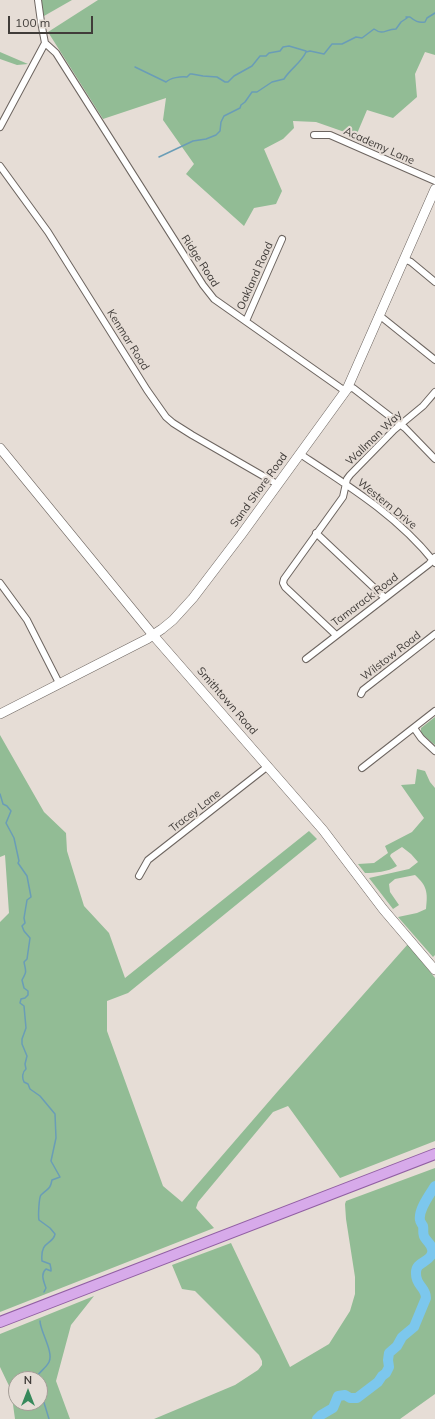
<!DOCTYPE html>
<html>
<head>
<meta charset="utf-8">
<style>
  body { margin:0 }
  #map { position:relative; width:435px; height:1419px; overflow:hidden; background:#e6ddd6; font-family:Mulish,sans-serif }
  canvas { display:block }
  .north { position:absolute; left:8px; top:1371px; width:40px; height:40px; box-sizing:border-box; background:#e6ddd6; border:1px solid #a49d97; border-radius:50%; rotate:0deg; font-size:11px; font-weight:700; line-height:16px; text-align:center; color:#403c39 }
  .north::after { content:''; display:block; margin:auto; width:14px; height:18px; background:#37895b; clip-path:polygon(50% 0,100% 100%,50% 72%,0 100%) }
  .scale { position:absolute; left:8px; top:16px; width:85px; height:18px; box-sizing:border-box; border:2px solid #403c39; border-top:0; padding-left:5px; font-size:12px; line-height:14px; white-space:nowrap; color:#403c39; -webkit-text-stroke:3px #e6ddd6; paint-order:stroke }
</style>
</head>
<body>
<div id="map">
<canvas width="435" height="1419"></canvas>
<div class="north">N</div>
<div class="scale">100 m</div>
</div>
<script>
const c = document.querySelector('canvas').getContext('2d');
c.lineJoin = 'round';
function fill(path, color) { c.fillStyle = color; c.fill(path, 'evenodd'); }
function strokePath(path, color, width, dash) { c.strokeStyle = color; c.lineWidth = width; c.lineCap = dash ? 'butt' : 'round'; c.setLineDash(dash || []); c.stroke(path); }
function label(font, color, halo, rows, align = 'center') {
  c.font = font + ' Mulish,sans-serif'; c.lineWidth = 4; c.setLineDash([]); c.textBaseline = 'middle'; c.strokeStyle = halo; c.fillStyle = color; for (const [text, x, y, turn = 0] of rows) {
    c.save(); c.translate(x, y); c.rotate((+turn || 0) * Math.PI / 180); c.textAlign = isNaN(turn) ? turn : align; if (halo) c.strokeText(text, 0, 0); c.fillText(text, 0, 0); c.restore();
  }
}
const green = new Path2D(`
  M42 0H72L44 16 42 9Z
  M98 0H435V55L425 52 415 74 417 97 393 118 367 110 356 136 316 122 293 121 294 128 283 139 264 149 282 191 276 204 254 208 244 226 186 174 194 164 163 120 166 98 103 119 48 32Z
  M0 52 28 64 17 65 0 59Z
  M435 717V745L421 733V728Z
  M0 735 44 812 66 833 67 851 84 906 109 933 125 978 309 831 317 839 128 993 107 1001V1031L163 1186 182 1202 278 1091 408 944 435 978V1141L340 1178 288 1106 273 1112 198 1202 196 1208 214 1228 0 1312V922L9 913 5 855 0 857Z
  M417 769 425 771 430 782 435 788V955L433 957 398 917 417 913 426 909C428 892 427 886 415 875L395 879 389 884 390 892 399 905 393 909 369 878 409 869 418 862 411 854 402 847 391 854 390 856 397 866C388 872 375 873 365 873L358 864 374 863 388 853 385 846 412 832 424 818 401 785 415 784Z
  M435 1168V1394L400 1419H154L235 1385 258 1370 262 1365V1361L259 1355 195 1291 182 1289 172 1265 231 1243 290 1367 329 1344 350 1311 355 1294V1277L346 1219 345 1204 346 1201Z
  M94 1296 71 1325 56 1381 70 1419H15L11 1390 0 1367V1334ZM16 1379H40V1403H16Z`);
const stream = new Path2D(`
  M135 67 166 82C170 78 181 76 187 77L190 74H192L203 76 217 77 225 82H228L234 76 252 66 260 56H266L269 53 280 51 283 47 289 46 306 51
  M159 157 193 141 206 139 216 135 220 131 221 122 224 116 240 108 241 105 245 102 252 92H257L272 82 284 79C290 69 301 63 306 52L310 51 324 54 332 44H342L356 37 362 38 374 29C384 36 385 29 396 29L401 22 407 18 406 17H410C415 21 418 23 425 22L427 18 435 13
  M0 794 3 804 7 806 11 811 6 823 14 838 19 861 18 863 27 876 31 897 27 900 24 918 25 923 22 926 24 931 30 938 27 959 24 962C26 972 27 971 22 980L24 988 28 991V995L25 998 21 999 20 1003 24 1006 26 1028 22 1039V1044L27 1056 25 1064 26 1069C22 1072 22 1078 24 1082L28 1084 30 1089 40 1096 55 1114 56 1138 51 1161 60 1177 52 1180C50 1190 48 1188 41 1195 39 1197 38 1216 39 1220L50 1228 55 1234C53 1245 40 1240 42 1261L50 1264 51 1269V1271L46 1269C40 1274 44 1282 46 1288L44 1292
  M35 1379C39 1372 46 1368 49 1362 54 1352 40 1331 40 1321
  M40 1394 42 1396 49 1419`);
const river = new Path2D(`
  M317 1419 321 1415 333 1408 338 1396 345 1395 350 1398H357L378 1382 382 1376 386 1373 389 1367 388 1360 389 1353 397 1346 402 1337 414 1327 426 1298C426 1287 416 1286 416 1274 415 1261 430 1263 432 1253 434 1246 428 1243 425 1238 422 1234 424 1230 423 1226 422 1224 420 1222 420 1220 418 1210 430 1194 435 1186`);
const street = new Path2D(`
  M45 43 56 53 203 285 214 299 342 389 353 388 405 428 435 459
  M0 127 45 43 41 22 38 0
  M314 135H330L435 181
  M0 166 48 232 147 390 166 417 173 423 192 435 277 484
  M404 259 411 262 435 282
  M379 315 435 360
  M246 321 282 239
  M300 454C349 486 399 517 435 563
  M316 533 385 598
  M0 583 27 620 59 683
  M336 635 285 587 283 583 284 579 343 497 347 479 350 475 394 430 423 406 435 392
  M306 659 429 564 435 557
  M361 694 363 690 435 634
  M414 728 421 738 435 751
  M362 768 435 711
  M139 876 148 860 268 766`);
const secondary = new Path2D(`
  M0 448 153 635 323 830 383 909 435 970
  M0 714 147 639 162 629 173 620 193 598 241 535 347 389 435 189`);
const primary = new Path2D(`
  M0 1322 435 1154`);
const streetNames = [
  ["Academy Lane",379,146,24],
  ["Ridge Road",200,261,57],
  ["Oakland Road",255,276,-66],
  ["Kenmar Road",128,340,58],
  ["Wallman Way",374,438,-44],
  ["Sand Shore Road",259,490,-54],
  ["Western Drive",387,504,39],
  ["Tamarack Road",365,600,-37],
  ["Wilstow Road",391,656,-38],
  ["Smithtown Road",227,701,49],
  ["Tracey Lane",195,811,-38]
];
fill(green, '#92bc95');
strokePath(stream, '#6a9db7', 1.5);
strokePath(river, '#7cc7ed', 10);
strokePath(street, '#6d6560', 8);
strokePath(secondary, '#6d6560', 10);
strokePath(primary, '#915fa3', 12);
strokePath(street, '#fff', 6);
strokePath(secondary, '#fff', 9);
strokePath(primary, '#d7aaea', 10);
label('11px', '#403c39', '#e6ddd6', streetNames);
</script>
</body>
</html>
